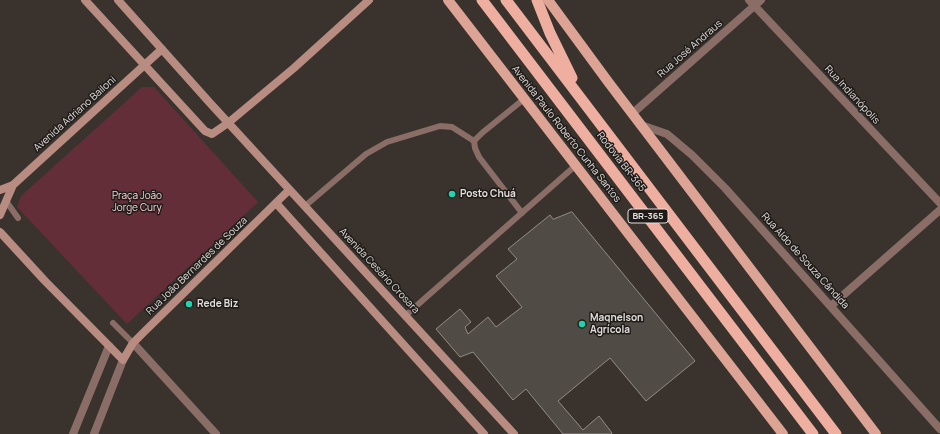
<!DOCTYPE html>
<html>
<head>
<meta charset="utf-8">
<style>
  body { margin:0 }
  canvas { display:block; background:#39322d }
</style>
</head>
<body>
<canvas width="940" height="434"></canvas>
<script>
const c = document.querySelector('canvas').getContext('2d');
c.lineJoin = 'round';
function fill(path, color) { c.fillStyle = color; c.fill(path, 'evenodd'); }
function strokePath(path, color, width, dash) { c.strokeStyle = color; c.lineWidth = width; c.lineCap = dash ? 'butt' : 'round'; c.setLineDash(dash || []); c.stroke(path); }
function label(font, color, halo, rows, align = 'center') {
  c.font = font + ' Manrope,sans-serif'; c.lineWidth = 3; c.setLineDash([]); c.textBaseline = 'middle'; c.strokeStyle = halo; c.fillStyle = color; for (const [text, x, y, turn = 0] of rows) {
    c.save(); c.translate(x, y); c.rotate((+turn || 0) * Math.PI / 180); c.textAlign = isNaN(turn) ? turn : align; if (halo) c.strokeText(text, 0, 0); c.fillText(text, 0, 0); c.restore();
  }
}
const green = new Path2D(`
  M142 87H154L258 202 127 324 17 207 21 196Z`);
const building = new Path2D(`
  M572 212 695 361 646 401 610 358 558 401 583 430 599 416 612 433 611 434H563L526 389 513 400 473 352 460 357 436 329 460 309 471 322 465 327 468 334 488 317 496 327 522 307 496 276 517 259 508 249 550 215 553 219Z`);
const service = new Path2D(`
  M6 201 18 218
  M305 206 366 154 387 142 440 126 452 127 474 141
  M522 213 479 157 475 148 474 141 482 133 524 99
  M406 315 575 166
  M113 323 133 343`);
const minor = new Path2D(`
  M749 0 940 203
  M633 113 761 0
  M641 125 667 134 692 155 725 188 940 429
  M832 305 940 210
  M133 343 216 434`);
const tertiary = new Path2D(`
  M73 434 109 346
  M94 434 123 360`);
const secondary = new Path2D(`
  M85 0 205 131 212 134 228 123 294 68 369 0
  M118 0 210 103 514 434
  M0 190 13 185 162 49
  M276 203 484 434
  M0 215 13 185
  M0 232 45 281 123 360 133 343 144 332 289 190`);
const primary = new Path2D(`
  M448 0 783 434
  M548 0 609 83 876 434`);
const trunk = new Path2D(`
  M482 0 813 434
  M506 0 836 434
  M537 0 550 33 572 78`);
const markers = [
  [452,194,4,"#1fd5b0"],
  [189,304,4,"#1fd5b0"],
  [582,324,4,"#1fd5b0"]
];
const shields = [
  [648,216,40]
];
const shieldNames = [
  ["BR-365",648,216]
];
const streetNames = [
  ["Rua José Andraus",690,49,-41],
  ["Rua Indianópolis",852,95,47],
  ["Avenida Adriano Bailoni",75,114,-42],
  ["Avenida Paulo Roberto Cunha Santos",566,134,52],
  ["Rodovia BR-365",621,162,52],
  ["Rua Aldo de Souza Cândida",805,261,48],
  ["Rua João Bernardes de Souza",197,266,-44],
  ["Avenida Cesário Crosara",379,271,47]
];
const poiNames = [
  ["Posto Chuá",460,194],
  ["Rede Biz",197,304],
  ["Maqnelson",590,318],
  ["Agrícola",590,330]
];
const parkNames = [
  ["Praça João",137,196],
  ["Jorge Cury",137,208]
];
fill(green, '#632e37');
fill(building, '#504c45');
strokePath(building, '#918c84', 1);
strokePath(service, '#896d66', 6);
strokePath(minor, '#896d66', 8);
strokePath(tertiary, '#896d66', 8);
strokePath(secondary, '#b88c81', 8);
strokePath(primary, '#dda496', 10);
strokePath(trunk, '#eeafa0', 11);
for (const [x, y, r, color] of markers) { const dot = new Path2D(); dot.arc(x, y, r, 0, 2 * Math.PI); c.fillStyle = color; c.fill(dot); strokePath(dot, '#1e1b18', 1.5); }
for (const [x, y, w] of shields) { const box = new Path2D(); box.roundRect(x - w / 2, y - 7, w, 14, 3); c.fillStyle = '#1e1b18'; c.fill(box); strokePath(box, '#e4dfdc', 1); }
label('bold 9px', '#e4dfdc', null, shieldNames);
label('10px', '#e4dfdc', '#1e1b18', streetNames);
label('bold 10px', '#e4dfdc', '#1e1b18', poiNames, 'left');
label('10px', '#fcd4d8', '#1e1b18', parkNames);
</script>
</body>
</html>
